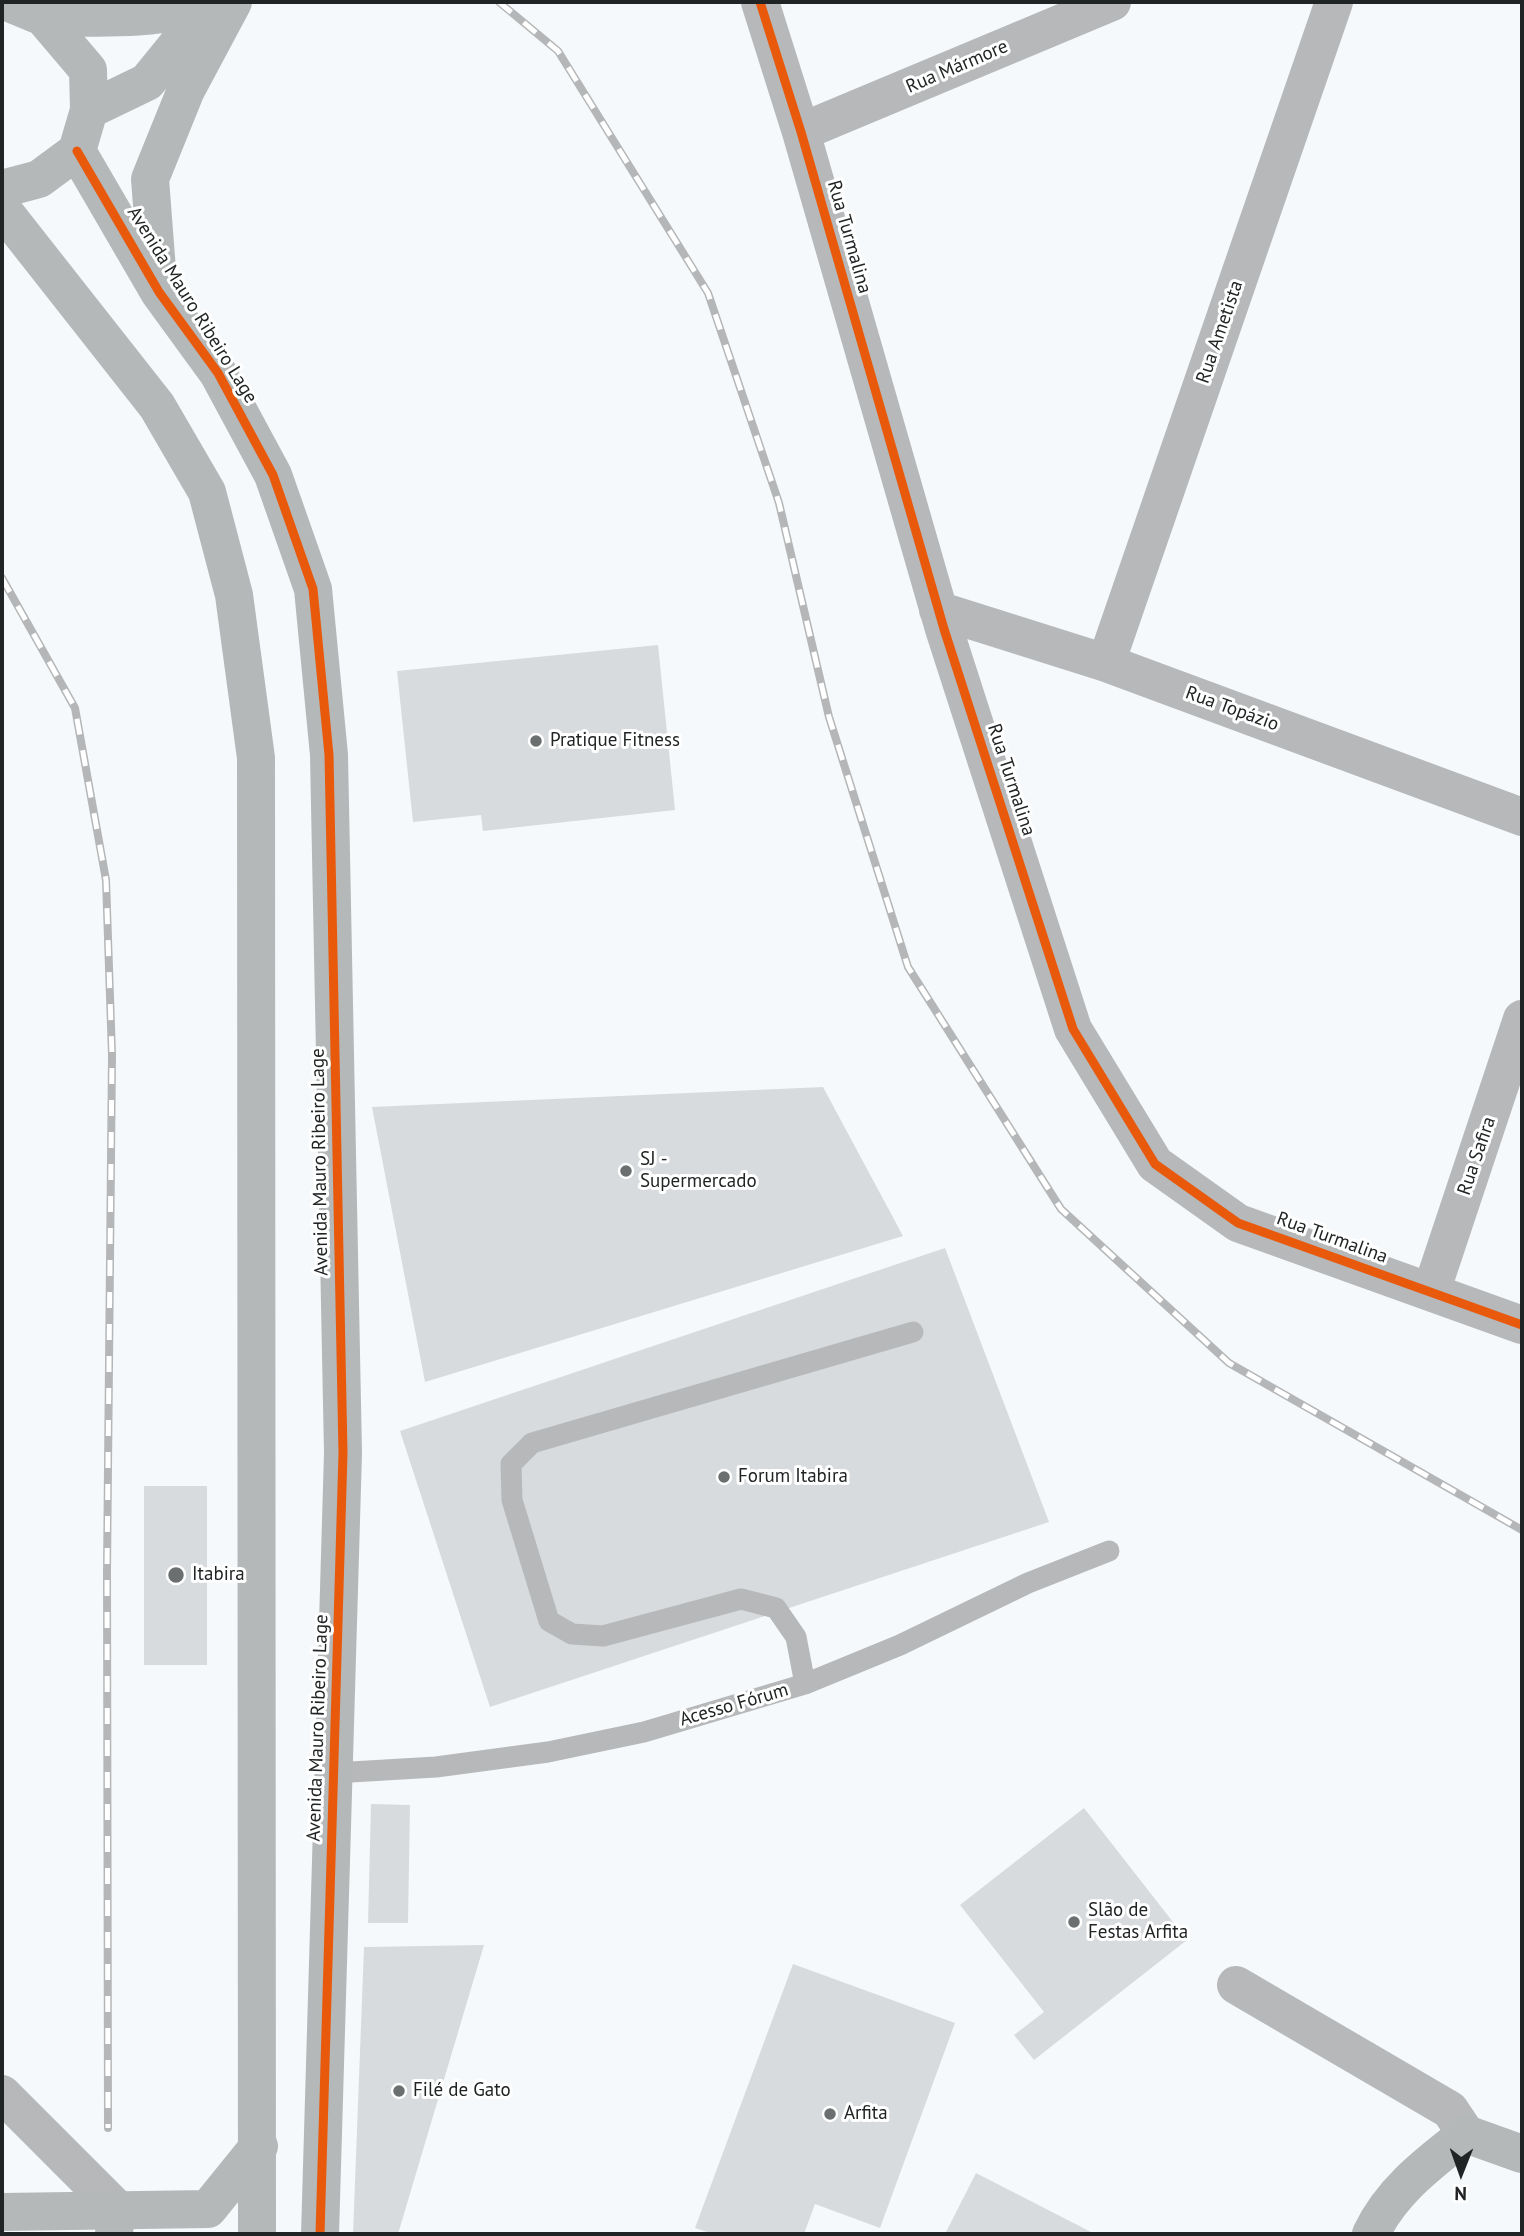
<!DOCTYPE html>
<html>
<head>
<meta charset="utf-8">
<style>
  body { margin:0 }
  #map { position:relative; width:1524px; height:2236px; overflow:hidden; background:#f6f9fb; font-family:"PT Sans",sans-serif }
  canvas { display:block }
  .frame { position:absolute; inset:0; border:4px solid #202425; pointer-events:none }
  .north { position:absolute; left:1426px; top:2138px; width:70px; height:70px; -webkit-text-stroke:5px #fff; paint-order:stroke; rotate:181deg; font-size:19px; font-weight:700; line-height:28px; text-align:center; color:#202425 }
  .north::after { content:''; display:block; margin:auto; width:24px; height:32px; background:#202425; clip-path:polygon(50% 0,100% 100%,50% 72%,0 100%) }
</style>
</head>
<body>
<div id="map">
<canvas width="1524" height="2236"></canvas>
<div class="frame"></div>
<div class="north">N</div>
</div>
<script>
const c = document.querySelector('canvas').getContext('2d');
c.lineJoin = 'round';
function fill(path, color) { c.fillStyle = color; c.fill(path, 'evenodd'); }
function strokePath(path, color, width, dash) { c.strokeStyle = color; c.lineWidth = width; c.lineCap = dash ? 'butt' : 'round'; c.setLineDash(dash || []); c.stroke(path); }
function label(font, color, halo, rows, align = 'center') {
  c.font = font + ' "PT Sans",sans-serif'; c.lineWidth = 6; c.setLineDash([]); c.textBaseline = 'middle'; c.strokeStyle = halo; c.fillStyle = color; for (const [text, x, y, turn = 0] of rows) {
    c.save(); c.translate(x, y); c.rotate((+turn || 0) * Math.PI / 180); c.textAlign = isNaN(turn) ? turn : align; if (halo) c.strokeText(text, 0, 0); c.fillText(text, 0, 0); c.restore();
  }
}
const building = new Path2D(`
  M658 645 675 810 483 831 481 815 413 822 397 671Z
  M823 1087 903 1236 425 1382 372 1107Z
  M945 1248 1049 1522 490 1707 400 1431Z
  M144 1486H207V1665H144Z
  M371 1804 410 1805 408 1923H368Z
  M1084 1808 1187 1940 1034 2060 1014 2035 1044 2012 960 1905Z
  M484 1945 398 2234H353L364 1947Z
  M793 1964 955 2023 880 2228 815 2204 804 2234H713L695 2228Z
  M976 2173 1095 2234H945Z`);
const lane = new Path2D(`
  M805 1684 796 1637 776 1608 741 1599 603 1636 572 1634 549 1621 512 1500 511 1464 532 1443 913 1332
  M334 1773 436 1767 548 1752 644 1732 805 1684 900 1645 1028 1583 1109 1551`);
const street = new Path2D(`
  M760 2 801 132 944 629 1073 1029 1155 1164 1238 1223 1522 1325
  M801 132 1112 2
  M938 610 1106 663 1522 817
  M1106 663 1334 2
  M1431 1292 1522 1019
  M1236 1985 1450 2110 1466 2134
  M2 2094 116 2208 114 2234`);
const secondary = new Path2D(`
  M43 17C76 17 174 23 196 2
  M89 110 147 82 212 2
  M77 151 159 292 218 373 273 475 313 589 329 755 343 1453 320 2234
  M2 189 39 179 77 151 89 110 88 70 43 17 7 2
  M2 209 157 406 207 492 234 595 256 758 257 2234
  M158 283 150 179 186 90 233 2
  M2 2212 208 2209 259 2146
  M1371 2234C1391 2191 1429 2163 1466 2134L1522 2154`);
const rail = new Path2D(`
  M499 2 558 51 708 293 779 503 829 717 908 967 1061 1209 1229 1363 1522 1530
  M2 578 75 708 106 880 112 1055 107 1571 108 2128`);
const cycleway = new Path2D(`
  M760 2 801 132 944 629 1073 1029 1155 1164 1238 1223 1522 1325
  M77 151 159 292 218 373 273 475 313 589 329 755 343 1453 320 2234`);
const markers = [
  [536,741,7,"#6b6f70"],
  [626,1171,7,"#6b6f70"],
  [724,1477,7,"#6b6f70"],
  [176,1575,9,"#6b6f70"],
  [1074,1922,7,"#6b6f70"],
  [399,2091,7,"#6b6f70"],
  [830,2114,7,"#6b6f70"]
];
const streetNames = [
  ["Rua Mármore",957,67,-23],
  ["Rua Turmalina",849,237,74],
  ["Avenida Mauro Ribeiro Lage",192,305,58],
  ["Rua Ametista",1220,332,-71],
  ["Rua Topázio",1232,709,20],
  ["Rua Turmalina",1011,780,72],
  ["Rua Safira",1477,1156,-71],
  ["Avenida Mauro Ribeiro Lage",320,1162,-91],
  ["Rua Turmalina",1332,1238,20],
  ["Acesso Fórum",734,1705,-16],
  ["Avenida Mauro Ribeiro Lage",318,1728,-88]
];
const poiNames = [
  ["Pratique Fitness",550,741],
  ["SJ -",640,1160],
  ["Supermercado",640,1182],
  ["Forum Itabira",738,1477],
  ["Itabira",192,1575],
  ["Slão de",1088,1911],
  ["Festas Arfita",1088,1933],
  ["Filé de Gato",413,2091],
  ["Arfita",844,2114]
];
fill(building, '#d8dbdd');
strokePath(lane, '#b6b8b9', 21);
strokePath(street, '#b6b8b9', 38);
strokePath(secondary, '#b5b8b8', 38);
strokePath(rail, '#b5b6b7', 8);
strokePath(rail, '#fff', 5, [16]);
strokePath(cycleway, '#e8590c', 9);
for (const [x, y, r, color] of markers) { const dot = new Path2D(); dot.arc(x, y, r, 0, 2 * Math.PI); c.fillStyle = color; c.fill(dot); strokePath(dot, '#fff', 2.5); }
label('19px', '#202425', '#fff', streetNames);
label('19px', '#202425', '#fff', poiNames, 'left');
</script>
</body>
</html>
